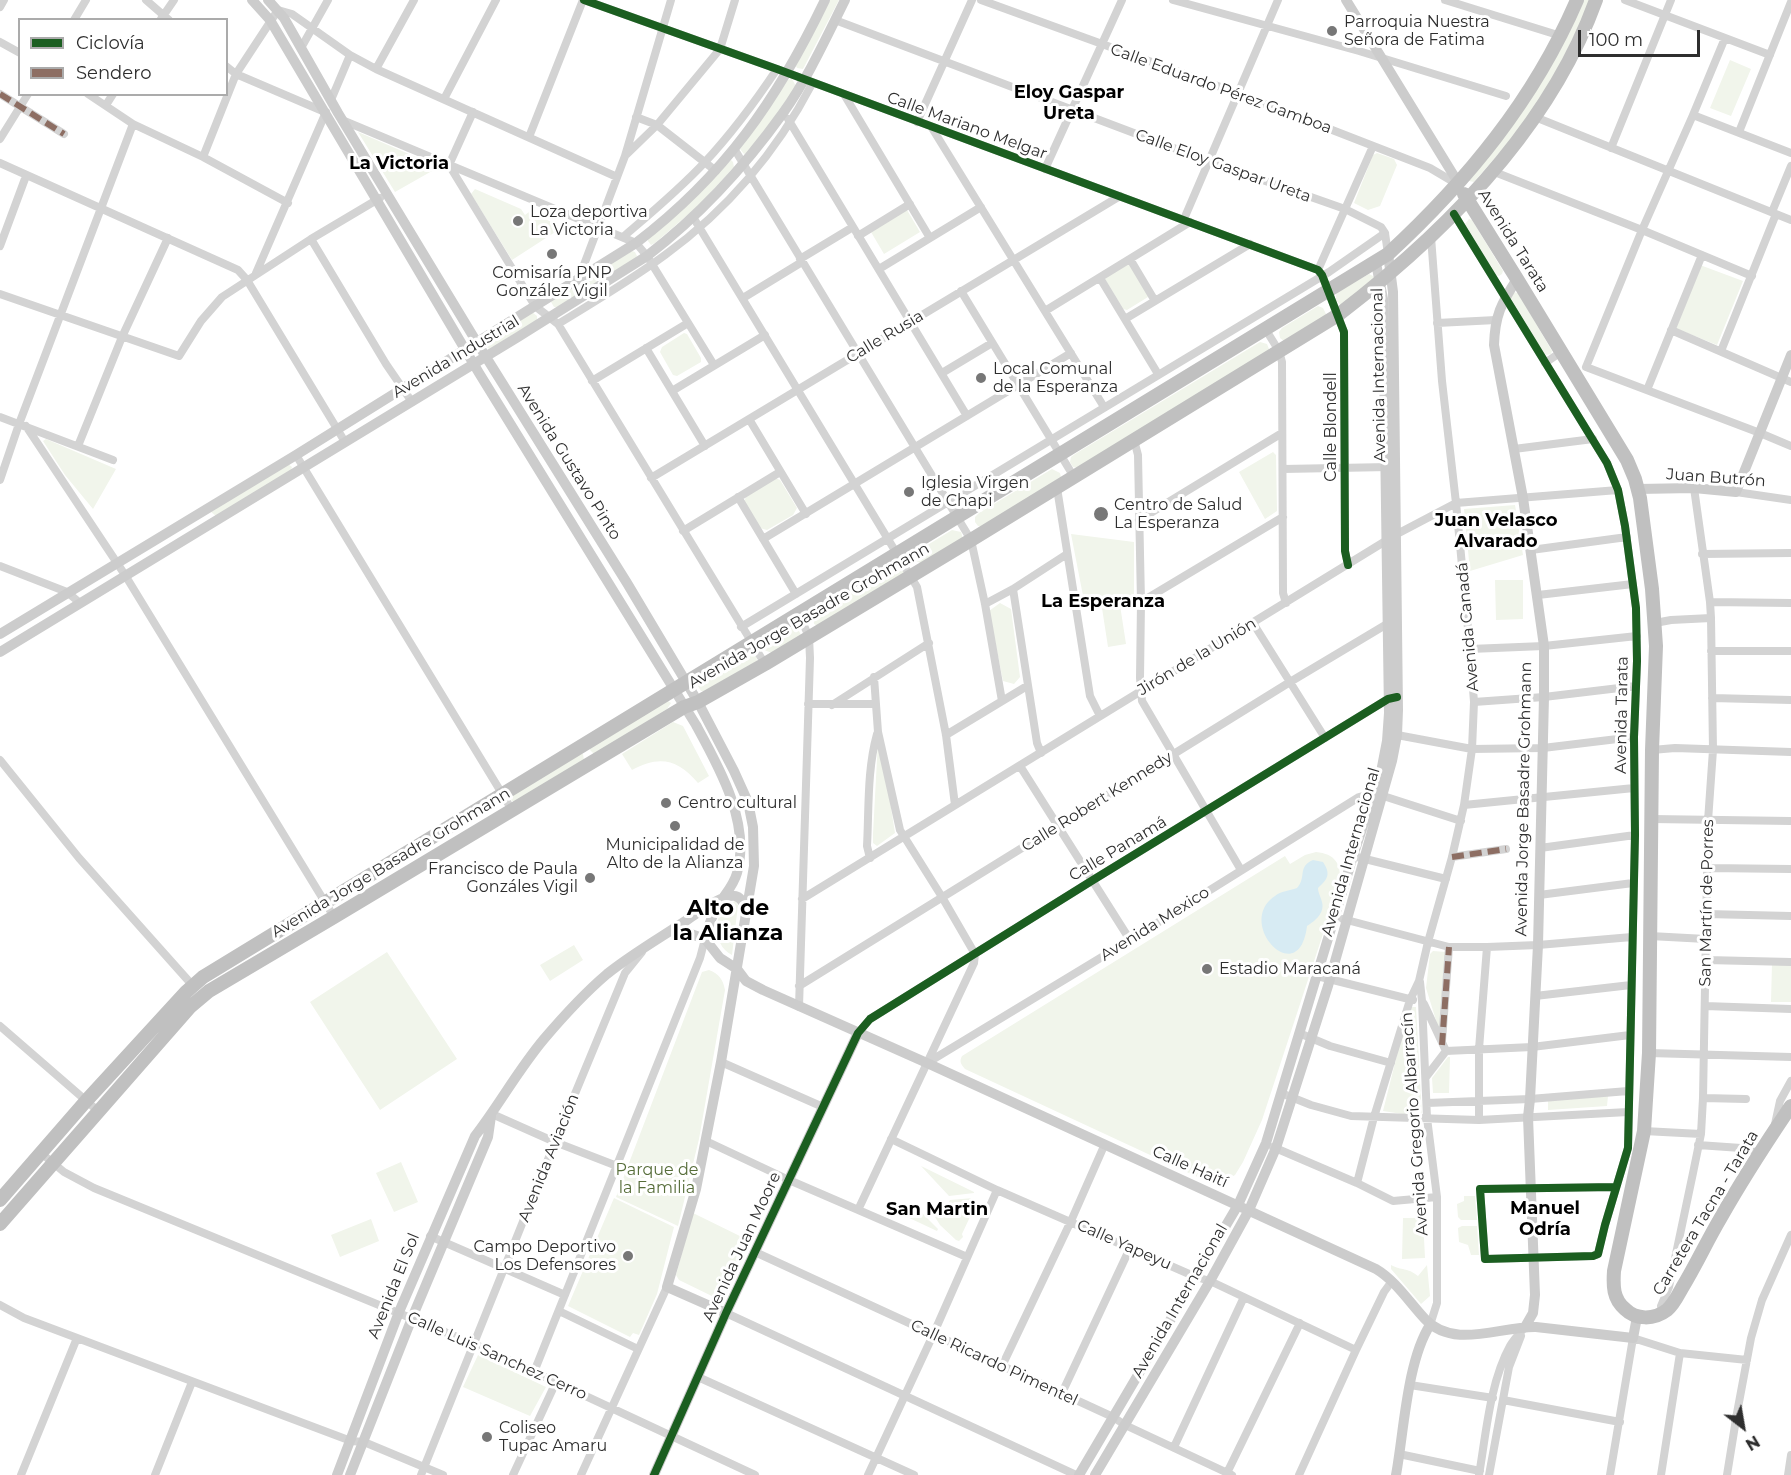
<!DOCTYPE html>
<html>
<head>
<meta charset="utf-8">
<style>
  body { margin:0 }
  #map { position:relative; width:1791px; height:1475px; overflow:hidden; background:#fff; font-family:Montserrat,sans-serif }
  canvas { display:block }
  .legend { position:absolute; left:18px; top:18px; width:210px; height:78px; box-sizing:border-box; background:#fff; border:2px solid #ababab; margin:0; padding:8px 10px; list-style:none; font-size:18px; color:#2e2e2e }
  .legend li { display:flex; align-items:center; gap:12px; height:30px }
  .legend b { width:30px; border:2px solid #ababab }
  .north { position:absolute; left:1713px; top:1397px; width:60px; height:60px; -webkit-text-stroke:4px #fff; paint-order:stroke; rotate:149deg; font-size:16px; font-weight:700; line-height:24px; text-align:center; color:#2e2e2e }
  .north::after { content:''; display:block; margin:auto; width:21px; height:27px; background:#2e2e2e; clip-path:polygon(50% 0,100% 100%,50% 72%,0 100%) }
  .scale { position:absolute; left:1578px; top:30px; width:122px; height:27px; box-sizing:border-box; border:3px solid #2e2e2e; border-top:0; padding-left:8px; font-size:18px; line-height:21px; white-space:nowrap; color:#2e2e2e; -webkit-text-stroke:4px #fff; paint-order:stroke }
</style>
</head>
<body>
<div id="map">
<canvas width="1791" height="1475"></canvas>
<ul class="legend">
<li><b style="height:8px;background:#1b5e20"></b>Ciclovía</li>
<li><b style="height:8px;background:#8d6e63"></b>Sendero</li>
</ul>
<div class="north">N</div>
<div class="scale">100 m</div>
</div>
<script>
const c = document.querySelector('canvas').getContext('2d');
c.lineJoin = 'round';
function fill(path, color) { c.fillStyle = color; c.fill(path, 'evenodd'); }
function strokePath(path, color, width, dash) { c.strokeStyle = color; c.lineWidth = width; c.lineCap = dash ? 'butt' : 'round'; c.setLineDash(dash || []); c.stroke(path); }
function label(font, color, halo, rows, align = 'center') {
  c.font = font + ' Montserrat,sans-serif'; c.lineWidth = 6; c.setLineDash([]); c.textBaseline = 'middle'; c.strokeStyle = halo; c.fillStyle = color; for (const [text, x, y, turn = 0] of rows) {
    c.save(); c.translate(x, y); c.rotate((+turn || 0) * Math.PI / 180); c.textAlign = isNaN(turn) ? turn : align; if (halo) c.strokeText(text, 0, 0); c.fillText(text, 0, 0); c.restore();
  }
}
const green = new Path2D(`
  M830 0H839L803 69 797 68 796 66Z
  M1582 0H1590C1571 46 1548 89 1519 129 1505 147 1489 164 1474 182L1469 181V178Z
  M1730 60 1751 69 1731 116 1710 108Z
  M792 79 796 86 773 120 747 153 744 154 740 149 787 80Z
  M358 132 439 167 395 192Z
  M1377 153 1394 159 1397 165 1380 206 1368 210 1354 203 1373 155Z
  M731 160 733 162 734 167 699 205 655 243 651 245 648 241V239Z
  M475 189 521 209 525 215 529 212 563 227 512 260 471 194Z
  M907 210 920 232 884 254 871 232Z
  M1469 219 1472 220 1503 271 1502 274 1499 276 1496 275 1465 224Z
  M632 251 635 252 637 256 635 259 558 307H554L551 302 553 299Z
  M1125 264 1131 266 1148 294V297L1127 310 1123 309 1105 279 1106 276Z
  M1700 265 1743 281 1717 345 1675 328Z
  M1369 274 1375 277 1341 305 1336 301V295L1338 292Z
  M1513 292 1518 293 1552 351 1551 354 1546 355 1543 352 1510 297Z
  M1318 306 1323 308 1326 314 1325 318 1284 341 1280 338 1279 332 1282 328Z
  M532 312 537 316V320L489 349 484 344Z
  M684 333 687 334 701 358V362L677 376 673 375 660 352 662 347Z
  M1260 342 1267 344 1269 349 1268 353 1077 468 1073 467 1070 462 1071 457 1075 454Z
  M46 439 116 469 93 509 65 475 43 441Z
  M1273 452 1276 455 1277 511 1265 519 1239 472Z
  M287 463 292 467 291 470 216 516 211 512Z
  M1052 469 1060 473 1061 477 983 527 978 526 975 522V517L979 513Z
  M775 478 780 480 797 508 793 515 767 530 760 528 744 501 747 495Z
  M1515 505 1523 555 1470 571 1464 509Z
  M952 530 961 532 963 539 923 564 916 561 914 558 916 552Z
  M1071 534 1134 542V603L1085 606Z
  M896 564 899 565 904 573 818 626 814 624 813 617 814 614Z
  M1495 580H1523V619L1496 620Z
  M1000 603 1011 609 1020 677 1014 684 1003 681 989 611Z
  M1120 605 1126 644 1108 647 1102 608Z
  M791 627H797L801 635 772 653 764 650 765 644Z
  M753 653 756 655 757 661 704 691H701L698 686 700 683 746 655Z
  M668 701 671 703 667 709 594 754 590 750V747Z
  M673 722 683 726 709 776 698 783C678 759 659 755 632 770L622 754Z
  M880 739 895 833 877 846 873 843V834L878 741Z
  M579 753 583 754 584 760 514 802 509 799V796Z
  M1316 852C1335 854 1341 863 1340 882L1262 1120 1243 1162 1235 1175 1228 1179 1220 1182 1204 1180 965 1069C961 1064 959 1062 962 1056L1285 856 1290 864 1305 855Z
  M735 901 738 905 732 955C711 945 712 908 735 901Z
  M574 945 583 960 550 981 540 965Z
  M1433 951 1446 952 1439 1030 1426 988 1430 954Z
  M387 952 457 1059 380 1110 310 1002Z
  M1772 963 1791 964V1002H1771Z
  M709 970C719 974 723 979 725 990L699 1139 678 1226 616 1197 702 972Z
  M1409 1007H1416L1422 1117 1383 1111Z
  M1448 1057H1450L1449 1093H1433L1432 1078Z
  M1608 1096 1607 1106 1548 1110V1101Z
  M401 1162 418 1202 394 1212 376 1173Z
  M921 1166 974 1192V1193L949 1196Z
  M1464 1196H1475L1477 1220H1461L1458 1217 1457 1204 1464 1201Z
  M614 1198 674 1227 657 1294 639 1335 633 1333 630 1337 568 1306Z
  M973 1198 976 1204 962 1234 963 1237 959 1241 956 1240 940 1225 935 1217 945 1210 950 1200Z
  M912 1203 938 1229 937 1231 888 1208V1206H901Z
  M693 1213 748 1240 723 1297 718 1299 679 1280 676 1275Z
  M1403 1218H1423L1425 1258 1402 1259Z
  M371 1219 379 1241 340 1257 331 1235Z
  M1462 1226H1477L1479 1255H1471L1468 1245 1459 1242 1458 1228Z
  M1391 1265C1402 1271 1407 1267 1418 1276L1427 1265 1430 1296 1421 1304 1391 1269Z
  M478 1355 546 1387 530 1416 463 1387Z`);
const water = new Path2D(`
  M1313 860 1323 862C1331 874 1328 879 1318 888 1318 893 1321 897 1322 902 1325 913 1315 921 1307 926 1299 992 1234 923 1275 896 1281 891 1289 891 1297 888 1307 877 1297 867 1313 860Z`);
const street = new Path2D(`
  M146 0 169 20
  M584 0 777 69 1318 270 1322 275 1344 332 1345 551 1348 565
  M981 0 1237 93 1430 168 1457 184
  M1173 0 1359 51 1506 96
  M1445 0 1561 36
  M1625 0 1770 55
  M0 7 4 0
  M161 19 174 0
  M74 20 86 0
  M835 20 1200 158 1345 209 1381 227 1385 233 1388 254
  M0 42 20 53
  M301 48 328 0
  M226 66 236 74 325 112
  M376 69 414 0
  M0 94 64 134
  M88 94 133 124 203 157 288 203
  M845 96 930 238
  M444 99 496 0
  M331 100 350 55
  M106 105 113 94
  M473 112 449 165 535 306 558 324 765 664
  M1693 115 1791 153
  M636 117 657 125 716 171
  M1535 117 1791 220
  M788 119 967 416
  M342 120 636 243 647 256 714 365
  M917 122 972 0
  M932 128 1104 407
  M1739 132 1791 2
  M529 137 583 0
  M0 139 28 94
  M1611 148 1671 0
  M735 150 971 540 985 604 1002 701
  M626 155 657 125 720 49 735 0
  M203 157 236 74 278 10 292 14 350 55 376 69 617 177
  M0 163 238 270 247 280 345 442
  M1045 169 1122 0
  M1492 171 1642 230 1752 276
  M1772 212 1791 166
  M1454 214 1607 463 1618 490 1625 526 1636 608 1637 661 1634 737 1635 835 1628 1148 1605 1225 1598 1254 1593 1256 1485 1259 1480 1189 1615 1187
  M693 217 917 587 946 735 955 805
  M1184 219 1278 0
  M858 236 910 204
  M623 237C651 213 680 189 705 162 732 133 755 102 777 69
  M311 239 386 364 412 402
  M0 246 26 176
  M800 259 853 227
  M1130 259 1155 301
  M879 269 981 207
  M1318 270 1373 146
  M256 273 326 112
  M579 278 625 156 671 0
  M1100 278 1158 374
  M961 291 1074 477
  M0 294 179 356 201 321 222 297 311 239 380 198
  M743 298 802 262
  M1045 311 1190 222
  M1125 319 1250 244
  M1437 323 1496 320
  M558 324C594 302 631 280 665 255 727 210 777 151 812 84
  M1266 330 1279 351 1282 362 1283 593 1286 603
  M1671 330 1791 382
  M646 348 705 446
  M1721 351 1776 214
  M1545 363 1561 352
  M1586 367 1642 230 1693 115 1725 38
  M1586 367 1760 433 1791 446
  M942 373 992 343
  M592 381 688 323
  M1647 390 1702 255
  M672 391 765 335
  M0 417 113 460
  M749 419 806 514
  M26 426 125 575 334 917
  M1134 440 1138 455 1141 602 1140 678 1142 701 1241 870
  M78 446 122 337 168 238
  M1514 449 1593 439
  M296 455 512 810
  M1283 469 1389 467
  M651 478 1120 196
  M0 480 19 424 133 124
  M1057 488 1090 696 1100 716
  M1736 492 1791 500
  M738 497 796 594
  M1139 520 1282 433
  M683 531 780 472
  M763 539 1071 353
  M1531 550 1627 537
  M1702 554 1791 553
  M0 566 67 592 80 603
  M1013 589 1037 743 1041 753
  M1538 595 1633 584
  M1141 602 1283 517
  M1710 602 1791 603
  M985 604 1013 589 1067 554
  M1253 623 1325 738
  M1655 623 1671 620 1711 618
  M741 627 1329 272 1385 233
  M1470 649 1544 646 1637 636
  M1711 651H1791
  M1712 698 1791 700
  M1474 702 1544 697 1636 686
  M808 704H876
  M832 705 929 643
  M946 735 1027 686
  M1394 737 1397 735 1472 749 1543 748 1634 737
  M1652 750 1675 748 1791 752
  M0 760 79 858 194 987
  M1020 766 1130 940
  M1464 805 1634 788
  M1652 819 1791 821
  M1540 848 1635 835
  M1353 856 1446 879
  M1452 857 1506 849
  M870 858 867 846C869 809 867 770 877 734
  M1707 868 1791 869
  M1539 895 1633 883
  M802 899 1397 534 1456 503 1618 490
  M1706 914 1791 916
  M1343 919 1449 947H1487L1538 945 1632 937
  M1650 936 1706 939
  M1706 960 1791 962
  M1317 976 1413 1000
  M1420 982 1422 1001 1427 1118 1437 1197V1303L1430 1325
  M799 986 1290 682 1387 624 1391 623
  M1535 996 1631 985
  M1424 1004 1446 1051
  M1705 1006 1791 1009
  M799 1007 810 658 809 637 799 614
  M0 1026 98 1111
  M858 1033 870 1019 1093 880 1388 699 1393 698
  M1299 1033 1330 1046 1391 1063
  M1442 1041 1449 947
  M1446 1051 1532 1047 1630 1035
  M1649 1053 1791 1057
  M721 1062 823 1107
  M927 1063 1130 940 1359 797 1374 793 1461 821
  M1426 1077 1446 1051
  M1281 1093 1311 1105 1351 1116 1479 1120 1628 1112
  M1703 1098 1746 1099
  M1427 1103 1530 1099 1628 1091
  M492 1114 555 1142 617 1166
  M1479 1120V1049L1487 947
  M1775 1124 1780 1101 1791 1081
  M1644 1131 1701 1134
  M891 1139 997 1190 1196 1277 1210 1281 1356 1350
  M706 1141 789 1180 967 1257
  M1698 1145 1741 1148 1760 1153
  M1273 1147 1357 1183 1393 1201 1437 1197
  M41 1153 64 1172 94 1188 474 1344 755 1475
  M1357 1183 1374 1117 1410 1000 1419 981 1428 942 1452 857 1464 805 1472 749 1474 702 1470 649 1456 503 1442 381 1431 237
  M858 1210 974 963 975 954 942 897 900 830 878 732 874 677
  M430 1236 565 1295
  M755 1252 1113 1417 1125 1425 1232 1475
  M0 1305 24 1318 351 1441 364 1442 443 1475
  M559 1311 638 1349
  M726 1313 1076 1475
  M1662 1313 1661 1306 1669 1287 1693 1173 1701 1134 1703 1098 1708 821 1713 750 1711 618 1710 602 1694 488
  M1002 1366 1071 1221 1104 1146
  M534 1372 700 958 705 939
  M698 1377 914 1475
  M1410 1385 1493 1398
  M1062 1393 1130 1248
  M1503 1400 1620 1422
  M1174 1447 1244 1297
  M1399 1454 1480 1471
  M1227 1473 1300 1323
  M21 1475 77 1338
  M155 1475 192 1382
  M421 1475 555 1142 625 973 642 952
  M513 1475 556 1382
  M581 1475 667 1287
  M868 1475 933 1335 997 1190
  M1299 1475 1356 1350 1384 1292 1392 1281
  M1479 1475C1486 1434 1490 1382 1510 1346 1514 1339 1520 1333 1525 1327
  M1489 1475 1509 1367 1521 1336
  M1610 1475 1633 1338 1680 1353 1747 1360
  M1661 1475 1680 1353
  M1727 1475 1737 1413 1751 1338 1762 1300 1791 1235
  M1788 1475 1791 1455`);
const secondary = new Path2D(`
  M252 0 270 20 479 373 696 725C719 767 751 823 737 873 734 884 727 892 721 901 713 913 708 925 705 939
  M268 0 284 18 338 113 476 341 627 583 698 702 734 771 748 802 753 827 754 866 721 1062 696 1189 667 1287 726 1313
  M1346 0 1459 184
  M1517 279C1501 304 1495 315 1494 345L1523 498 1544 646V697L1538 945 1530 1099 1528 1117 1535 1295 1533 1313 1525 1327
  M1638 489 1694 488 1736 492 1791 355
  M0 634 296 455 636 243C725 175 777 100 825 0
  M0 652 518 337 647 256C699 216 745 166 783 113 808 78 826 38 845 0
  M674 928 705 939 720 958 737 969 746 981 763 990 927 1063 1376 1269C1396 1281 1409 1302 1425 1319 1454 1350 1500 1326 1536 1327L1633 1338 1637 1317
  M337 1475 399 1312 475 1136C499 1105 518 1070 544 1039 561 1019 587 991 607 974 632 954 660 938 687 920 696 914 724 893 735 896 741 897 744 904 747 909
  M350 1475 412 1318 488 1137 491 1116
  M654 1475 726 1313 858 1033
  M1079 1475 1238 1205 1266 1143 1353 856 1381 772 1387 741 1389 713 1383 299 1376 263
  M1095 1475 1210 1281 1249 1210 1276 1148 1328 986 1392 761 1397 735 1398 710 1393 292 1388 254
  M1396 1475C1404 1431 1407 1361 1430 1325`);
const highway = new Path2D(`
  M1464 194 1517 279 1627 460 1635 479 1640 498 1652 589 1656 646 1652 750 1649 1053 1644 1131 1614 1271C1613 1286 1613 1299 1625 1309 1636 1320 1654 1320 1667 1310 1674 1304 1678 1295 1682 1288 1696 1265 1707 1241 1720 1219 1742 1180 1766 1143 1791 1106
  M0 1200 86 1101 186 992 203 977 1388 254C1467 181 1534 100 1577 0
  M0 1224 190 1007 209 991 334 917 684 707 698 702 765 664 971 540 1338 315C1444 234 1550 128 1596 0`);
const quiet = new Path2D(`
  M0 94 64 134
  M1452 857 1506 849
  M1442 1045 1449 947`);
const cycleway = new Path2D(`
  M584 0 777 69 1318 270 1322 275 1344 332 1345 551 1348 565
  M1454 214 1607 463 1618 490 1625 526 1636 608 1637 661 1634 737 1635 835 1628 1148 1605 1225 1598 1254 1593 1256 1485 1259 1480 1189 1615 1187
  M654 1475 726 1313 858 1033 870 1019 1093 880 1388 699 1397 697`);
const markers = [
  [1332,31,6,"#777"],
  [518,221,6,"#777"],
  [552,254,6,"#777"],
  [981,378,6,"#777"],
  [909,492,6,"#777"],
  [1101,514,8,"#777"],
  [666,803,6,"#777"],
  [675,826,6,"#777"],
  [590,878,6,"#777"],
  [1207,969,6,"#777"],
  [628,1256,6,"#777"],
  [487,1437,6,"#777"]
];
const poiNames = [
  ["Parroquia Nuestra",1344,22],
  ["Señora de Fatima",1344,40],
  ["Loza deportiva",530,212],
  ["La Victoria",530,230],
  ["Comisaría PNP",552,273,"center"],
  ["González Vigil",552,291,"center"],
  ["Local Comunal",993,369],
  ["de la Esperanza",993,387],
  ["Iglesia Virgen",921,483],
  ["de Chapi",921,501],
  ["Centro de Salud",1114,505],
  ["La Esperanza",1114,523],
  ["Centro cultural",678,803],
  ["Municipalidad de",675,845,"center"],
  ["Alto de la Alianza",675,863,"center"],
  ["Francisco de Paula",578,869,"right"],
  ["Gonzáles Vigil",578,887,"right"],
  ["Estadio Maracaná",1219,969],
  ["Campo Deportivo",616,1247,"right"],
  ["Los Defensores",616,1265,"right"],
  ["Coliseo",499,1428],
  ["Tupac Amaru",499,1446]
];
const streetNames = [
  ["Calle Eduardo Pérez Gamboa",1221,89,20],
  ["Calle Mariano Melgar",967,126,20],
  ["Calle Eloy Gaspar Ureta",1223,166,20],
  ["Avenida Tarata",1513,241,58],
  ["Calle Rusia",885,337,-31],
  ["Avenida Industrial",456,357,-31],
  ["Avenida Internacional",1379,375,-91],
  ["Calle Blondell",1331,427,-90],
  ["Avenida Gustavo Pinto",569,462,58],
  ["Juan Butrón",1716,478,4],
  ["Avenida Jorge Basadre Grohmann",809,616,-30],
  ["Avenida Canadá",1468,627,-95],
  ["Jirón de la Unión",1197,657,-31],
  ["Avenida Tarata",1622,715,-89],
  ["Avenida Jorge Basadre Grohmann",1524,799,-89],
  ["Calle Robert Kennedy",1097,802,-32],
  ["Calle Panamá",1118,849,-31],
  ["Avenida Internacional",1351,852,-74],
  ["Avenida Jorge Basadre Grohmann",391,863,-31],
  ["San Martín de Porres",1707,903,-89],
  ["Avenida Mexico",1155,924,-32],
  ["Avenida Gregorio Albarracín",1415,1124,-94],
  ["Avenida Aviación",549,1158,-68],
  ["Calle Haití",1190,1167,24],
  ["Carretera Tacna - Tarata",1706,1213,-59],
  ["Calle Yapeyu",1124,1245,24],
  ["Avenida Juan Moore",742,1247,-65],
  ["Avenida El Sol",394,1286,-68],
  ["Avenida Internacional",1180,1301,-60],
  ["Calle Luis Sanchez Cerro",497,1356,24],
  ["Calle Ricardo Pimentel",994,1363,25]
];
const parkNames = [
  ["Parque de",657,1170],
  ["la Familia",657,1188]
];
const neighbourhoodNames = [
  ["Eloy Gaspar",1069,93],
  ["Ureta",1069,114],
  ["La Victoria",399,164],
  ["Juan Velasco",1496,521],
  ["Alvarado",1496,542],
  ["La Esperanza",1103,602],
  ["Manuel",1545,1209],
  ["Odría",1545,1230],
  ["San Martin",937,1210]
];
const districtNames = [
  ["Alto de",728,909],
  ["la Alianza",728,934]
];
fill(green, '#f1f5eb');
fill(water, '#d7ebf3');
strokePath(street, '#d3d3d3', 8);
strokePath(secondary, '#ccc', 10);
strokePath(highway, '#c0c0c0', 14);
strokePath(quiet, '#8d6e63', 6, [12, 6]);
strokePath(cycleway, '#1b5e20', 8);
for (const [x, y, r, color] of markers) { const dot = new Path2D(); dot.arc(x, y, r, 0, 2 * Math.PI); c.fillStyle = color; c.fill(dot); strokePath(dot, '#fff', 2); }
label('16px', '#2e2e2e', '#fff', poiNames, 'left');
label('16px', '#2e2e2e', '#fff', streetNames);
label('16px', '#566d39', '#fff', parkNames);
label('bold 18px', '#000', '#fff', neighbourhoodNames);
label('bold 22px', '#000', '#fff', districtNames);
</script>
</body>
</html>
